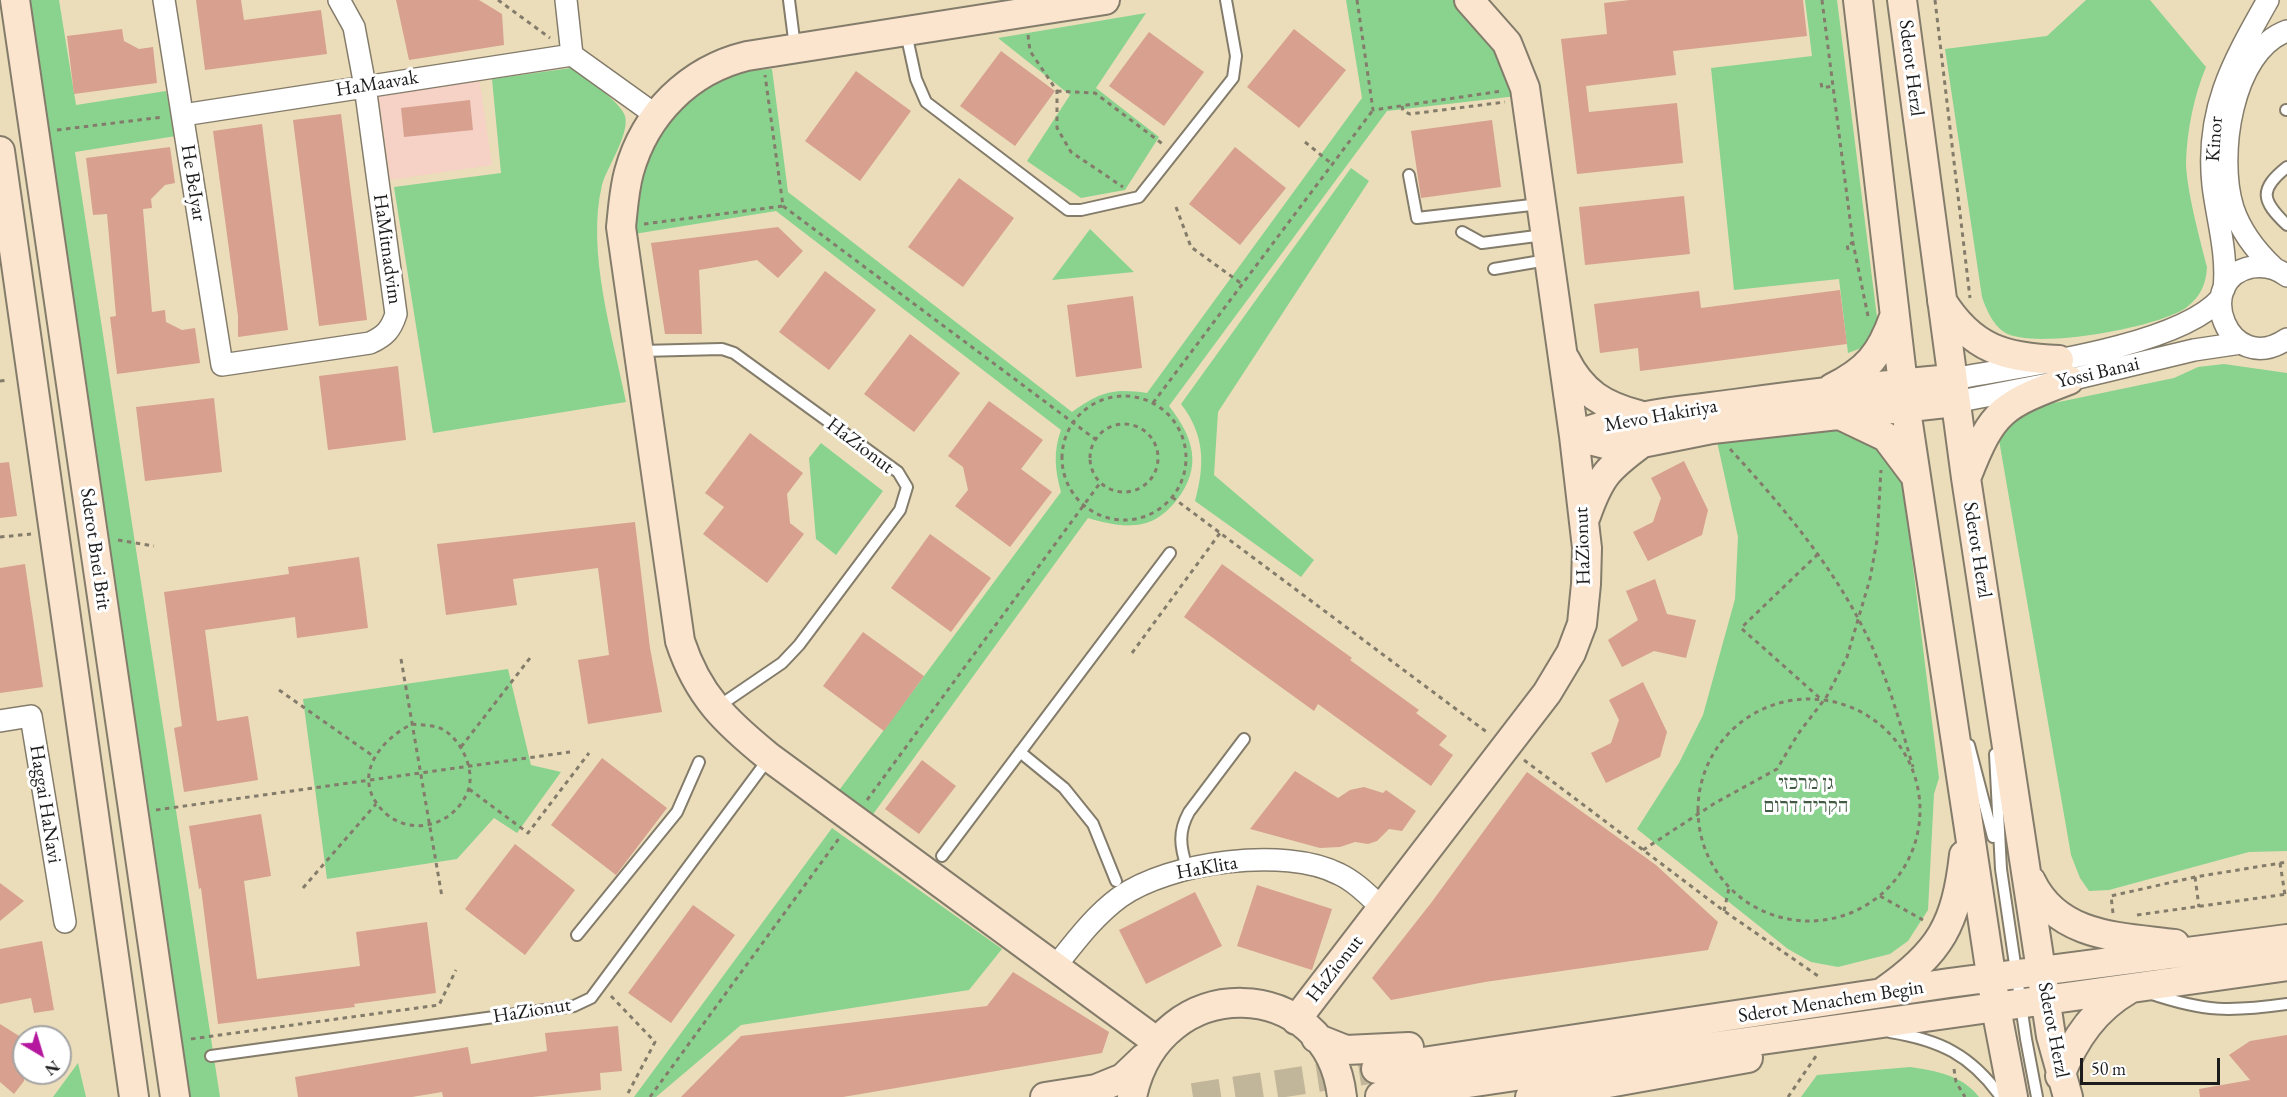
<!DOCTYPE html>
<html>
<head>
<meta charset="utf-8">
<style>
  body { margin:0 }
  #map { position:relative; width:2287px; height:1097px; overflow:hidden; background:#ebddba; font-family:"EB Garamond",serif }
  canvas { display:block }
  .north { position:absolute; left:12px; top:1025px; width:60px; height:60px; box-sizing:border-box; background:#fff; border:2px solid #a4a4a4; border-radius:50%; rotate:142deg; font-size:16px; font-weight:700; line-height:24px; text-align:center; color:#1c1c1c }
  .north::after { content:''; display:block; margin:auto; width:21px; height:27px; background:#b5179e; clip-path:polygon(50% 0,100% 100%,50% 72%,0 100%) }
  .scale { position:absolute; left:2080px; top:1058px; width:140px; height:27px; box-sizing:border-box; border:3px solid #1c1c1c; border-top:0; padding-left:8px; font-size:18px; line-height:21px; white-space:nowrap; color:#1c1c1c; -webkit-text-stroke:4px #fff; paint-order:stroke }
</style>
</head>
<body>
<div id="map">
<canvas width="2287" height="1097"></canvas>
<div class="north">N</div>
<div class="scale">50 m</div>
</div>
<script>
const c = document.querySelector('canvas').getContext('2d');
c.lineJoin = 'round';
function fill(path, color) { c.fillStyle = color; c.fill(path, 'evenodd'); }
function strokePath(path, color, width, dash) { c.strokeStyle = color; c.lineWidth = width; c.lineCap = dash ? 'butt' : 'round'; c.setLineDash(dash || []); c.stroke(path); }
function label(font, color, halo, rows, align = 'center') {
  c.font = font + ' "EB Garamond","Frank Ruhl Libre",serif'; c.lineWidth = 6; c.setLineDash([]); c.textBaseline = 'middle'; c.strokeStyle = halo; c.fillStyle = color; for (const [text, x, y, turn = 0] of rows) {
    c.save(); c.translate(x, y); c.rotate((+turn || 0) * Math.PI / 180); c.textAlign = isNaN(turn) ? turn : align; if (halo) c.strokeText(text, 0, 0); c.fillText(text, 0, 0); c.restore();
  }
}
const built = new Path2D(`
  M479 77 492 165 390 180 378 92Z`);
const green = new Path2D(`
  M24 0H59L76 105 166 91 176 136 75 152 220 1097H182Z
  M1346 0H1455L1488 33 1517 96 1387 111 1169 406C1194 438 1203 467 1176 501 1168 511 1155 522 1142 524 1124 528 1105 523 1088 518L871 817 837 793 1061 492C1055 470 1053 452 1061 430L776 211 634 234C633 224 628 208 630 198 635 168 674 102 701 87 724 75 748 70 772 69L788 192 1072 412C1100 392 1113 388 1147 393L1362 98Z
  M1805 0H1837L1880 341 1848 353 1839 279 1734 290 1711 68 1812 56Z
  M2086 0H2150L2206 67C2194 96 2187 130 2186 162 2186 188 2200 240 2207 267 2206 284 2201 296 2187 307 2161 327 2033 351 2004 332 1993 325 1986 309 1982 297L1945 49 2047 36Z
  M1146 13 1096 88 1159 137 1125 190 1081 198 1027 161 1070 95 998 38Z
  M571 68C584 77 621 102 625 116 630 134 607 167 602 185 586 252 613 336 626 402L433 433 394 187 501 173 492 79Z
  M1351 168 1369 181 1218 412 1214 475 1314 560 1301 577 1195 501C1205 465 1205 435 1181 404Z
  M1090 229 1134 272 1052 280Z
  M2224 364 2287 373V851L2249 852 2109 890 2089 891 2080 878 2071 855 1999 440 2008 426 2030 408 2174 378 2198 367Z
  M1839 427 1883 450 1902 477 1939 778 1934 794 1928 910 1908 941 1890 954 1838 967 1811 962 1788 949 1637 829 1679 763 1703 715 1735 599 1738 537 1716 437Z
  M821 443 883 491 836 555 816 539 809 458Z
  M508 669 531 765 561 772 517 833 494 818 457 859 327 879 303 699Z
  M832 828 1002 949 969 990 741 1025 656 1097H634Z
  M78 1063 86 1097H53Z
  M1910 1067C1936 1071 1962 1075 1979 1097H1801L1817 1075Z`);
const building = new Path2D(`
  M196 0H241L244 20 321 10 327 54 205 70Z
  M396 0H479L502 14 504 45 409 60Z
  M1630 0H1803L1807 36 1673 51 1676 75 1586 86 1589 112 1677 103 1683 163 1577 174 1561 39 1607 34 1604 3Z
  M122 29 124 41 139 49 153 47 157 83 74 94 67 36Z
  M1294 29 1346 70 1299 128 1247 87Z
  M1149 32 1204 72 1164 126 1109 86Z
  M1001 51 1055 91 1015 146 960 106Z
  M856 71 911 111 860 181 805 141Z
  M470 100 473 130 404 137 401 108Z
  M341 114 367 320 319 326 293 120Z
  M1492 120 1501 187 1421 198 1411 131Z
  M262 124 288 330 238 337V316L213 131Z
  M170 147 175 183 165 185 151 199 152 208 143 209 152 312 165 310 166 322 182 330 195 328 200 363 117 374 110 317 116 316 107 214 93 215 86 158Z
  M1235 147 1286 188 1240 245 1189 204Z
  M959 178 1014 218 963 287 908 247Z
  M1684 196 1690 254 1585 265 1579 207Z
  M778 227 803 251 778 278 757 260 699 270 702 334H665L651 243Z
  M825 271 876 310 829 370 779 332Z
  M1840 290 1847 344 1640 371 1638 348 1600 353 1594 304 1699 291 1701 308Z
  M1133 296 1142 368 1076 377 1067 305Z
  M910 334 960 373 914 432 864 394Z
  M398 366 406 440 328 450 319 376Z
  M214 398 222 472 145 481 136 407Z
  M989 401 1043 440 1021 469 1052 492 1010 547 955 506 968 490 963 467 948 456Z
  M750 433 803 473 787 494 790 523 804 534 767 583 703 534 724 507 705 493Z
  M1684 461 1708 510 1702 535 1648 561 1633 532 1653 522 1661 498 1651 478Z
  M9 462 17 516 0 518V463Z
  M635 522 650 648 662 712 588 724 578 660 609 655 598 568 513 579 517 605 446 615 437 544Z
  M930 534 991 578 951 632 891 588Z
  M359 557 368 628 297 638 295 617 205 630 217 721 248 716 258 780 184 792 174 728 182 726 164 592 289 574 288 567Z
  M25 564 43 687 0 693V568Z
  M1222 564 1352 658 1350 660 1419 710 1416 713 1447 736 1439 745 1453 755 1431 786 1318 704 1314 711 1184 617Z
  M1655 579 1667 614 1696 620 1686 658 1654 651 1622 667 1608 640 1638 620 1626 591Z
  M863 632 924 676 884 731 823 686Z
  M1643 682 1667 732 1660 757 1606 783 1591 753 1611 743 1619 720 1609 700Z
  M602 758 667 808 616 875 551 825Z
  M922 760 956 786 919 834 885 809Z
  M1295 771 1338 798 1350 790 1364 787 1383 793 1386 790 1416 811 1402 831 1389 829 1377 841 1368 844 1355 842 1340 847 1320 848 1250 829Z
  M1527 772 1656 865 1718 922 1708 950 1485 982 1391 1000 1372 978 1431 903Z
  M261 814 271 876 244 881 257 979 360 966 356 932 427 922 436 993 354 1004 355 1007 218 1024 201 888 199 889 189 826Z
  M515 844 575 890 525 955 465 909Z
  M0 883 24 901 0 921Z
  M1257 885 1332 909 1312 970 1237 946Z
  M1195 892 1222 946 1146 984 1119 930Z
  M693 905 735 935 671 1023 628 993Z
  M42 941 54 1010 34 1013 31 998 0 1004V949Z
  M1013 972 1109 1032 1102 1053 843 1097H681L741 1036 987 1006Z
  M0 1024 24 1039V1081L14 1094 0 1082Z
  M618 1026 622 1071 600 1073 601 1090 532 1097H443L442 1092 412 1097H298L295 1077 468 1047 471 1064 547 1051 545 1033Z
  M2287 1035V1097H2200L2199 1089 2250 1080 2229 1055 2250 1041Z`);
const secondaryTunnel = new Path2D(`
  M1193 1097 1376 1069`);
const path = new Path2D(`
  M498 0 550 38
  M1357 0 1373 110 1502 91
  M1822 0 1853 243 1868 316
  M1935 0 1970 298
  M1028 35 1030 51 1057 91V128L1071 152 1123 187
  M1821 83 1822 88 1833 86
  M1057 91 1095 93 1164 145
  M1402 106 1403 111 1410 114 1505 102
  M57 130 163 117
  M1305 142 1332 164
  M783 206 1095 439
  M1176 207 1191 247 1242 284
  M644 224 783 206 765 75
  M1848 250 1847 244 1853 243
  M0 381 9 380
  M1062 458a62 62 0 1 1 124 0a62 62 0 1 1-124 0Z
  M1153 403 1373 110
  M1090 458a34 34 0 1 1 68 0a34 34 0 1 1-68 0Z
  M1730 449C1788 512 1844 579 1877 658 1892 693 1902 730 1913 767
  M1172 497 1488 733
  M0 537 31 534
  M118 540 154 546
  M1818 554 1741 628 1821 699
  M1132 653 1220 533
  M401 659 442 897
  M279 690 373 756
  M1698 810a111 111 0 1 1 222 0a111 111 0 1 1-222 0Z
  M412 724C421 725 432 725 440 728 460 737 476 769 468 791 454 826 410 838 383 811 350 777 380 740 412 724Z
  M461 747 530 658
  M1524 760 1724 911 1821 978
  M469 789 528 833 589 753
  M867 800 1100 483
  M156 810 570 752
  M1643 850 1715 803 1777 769 1798 734 1827 696 1847 657 1870 579 1877 540 1881 470
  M2280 863 2285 895
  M2195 877 2199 907
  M303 888 376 804
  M1880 896 1923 920
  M1724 911 1729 888
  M2113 913 2111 896 2195 877 2287 862
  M2137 915 2287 894
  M611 996 655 1042 626 1097
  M191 1039 439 1005 456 970
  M1954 1069 1956 1082 1965 1097
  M650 1097 840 837
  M1788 1097 1816 1056`);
const lane = new Path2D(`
  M789 0 795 47
  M906 33 916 79 926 102 1068 210H1081L1139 197 1233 78 1236 56 1226 0
  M2286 110H2287
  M2287 167C2258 190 2262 201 2287 225
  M1409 175 1417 218 1540 204
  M1462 232 1482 243 1544 235
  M1494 269 1547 260
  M641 351 722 349 734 353 898 472 907 487 900 510 799 645 782 663 716 708
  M1969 745 1993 837
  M1020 752 1064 788 1093 824 1116 881
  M1995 754 2001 869 2026 1039 2037 1097
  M942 856 1170 553
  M1187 868C1180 846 1178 832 1189 812L1244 739
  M577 935 677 812 699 762
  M2149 993C2205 1012 2230 1012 2287 1004
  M1890 1032C1940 1040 1971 1055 2001 1097
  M211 1056 574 1006 591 998 769 758`);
const street = new Path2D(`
  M164 0 222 365 370 343C385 336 391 330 396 314L365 86 354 27 339 0
  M566 0 572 55
  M572 55 657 116
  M183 115 572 55
  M2274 268C2256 251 2241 232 2233 208 2217 158 2231 51 2287 31
  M2287 276C2277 268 2265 265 2252 267 2191 279 2228 379 2287 339
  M2224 289C2228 254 2217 219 2213 185 2205 110 2233 62 2268 0
  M1952 379C2017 367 2179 347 2221 298
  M1955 402 2069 380 2194 350 2241 343
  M0 721 31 716 65 922
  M1055 967C1075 942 1094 916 1120 897 1169 862 1285 846 1339 874 1356 882 1369 896 1382 908`);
const secondary = new Path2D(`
  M15 0 175 1097
  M1105 0 747 56C689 70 645 114 629 172 624 190 623 209 621 227L680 641C698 696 726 722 769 757L1156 1041
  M1858 0 1906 410 1996 1008 2013 1097
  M1902 0 1966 478 2051 1036 2068 1097
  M0 151 134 1097
  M1942 301C1972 349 2005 358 2059 360
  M1565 359C1582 393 1604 406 1639 415
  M1832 388C1867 371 1881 354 1894 317
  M1842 416 1886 437 1913 473
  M1574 436 1605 444 1642 443 1712 429 1955 402
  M1574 436C1626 415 1679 411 1734 404 1807 394 1879 385 1952 379
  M1967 476C1993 409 2003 405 2069 380
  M1586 516C1600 476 1608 468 1642 443
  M2031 881C2058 938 2121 937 2175 944
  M1883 992C1941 952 1956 924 1964 855
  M1296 1020 1547 693 1571 653 1582 624 1586 584 1587 548 1574 436 1525 88 1507 43 1469 0
  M1316 1038 1346 1050 1409 1047
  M1376 1069 1949 983 2287 939
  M2060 1076C2073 1041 2095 1009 2128 990
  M1380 1096C1682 1050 1984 1008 2287 966
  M1045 1097 1096 1089 1123 1078 1144 1058
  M1132 1097C1159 968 1329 975 1342 1097
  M1530 1097 1748 1058`);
const streetNames = [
  ["Sderot Herzl",1911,68,83],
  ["HaMaavak",377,84,-9],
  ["Kinor",2215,139,-86],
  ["He BeIyar",193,183,81],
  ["HaMitnadvim",387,249,82],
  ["Yossi Banai",2098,373,-13],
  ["Mevo Hakiriya",1661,416,-10],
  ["HaZionut",860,446,37],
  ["HaZionut",1583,546,-92],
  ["Sderot Bnei Brit",95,549,82],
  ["Sderot Herzl",1977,550,81],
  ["Haggai HaNavi",45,804,81],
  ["HaKlita",1207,868,-10],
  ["HaZionut",1335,969,-52],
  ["Sderot Menachem Begin",1831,1002,-9],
  ["HaZionut",532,1011,-9],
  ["Sderot Herzl",2053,1030,79]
];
const parkNames = [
  ["גן מרכזי",1806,784],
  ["הקריה דרום",1806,807]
];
fill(built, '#f6d1c5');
fill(green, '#89d38f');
fill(building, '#d7a08f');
strokePath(secondaryTunnel, '#c2b69a', 28, [28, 14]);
strokePath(lane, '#847c6b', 14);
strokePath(street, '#847c6b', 24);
strokePath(secondary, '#847c6b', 32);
strokePath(path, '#847c6b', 3, [4.5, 4.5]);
strokePath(lane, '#fff', 10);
strokePath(street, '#fff', 21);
strokePath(secondary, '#fbe5cf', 28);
label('20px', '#1c1c1c', '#fff', streetNames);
label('20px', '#425c44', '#fff', parkNames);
</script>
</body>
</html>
